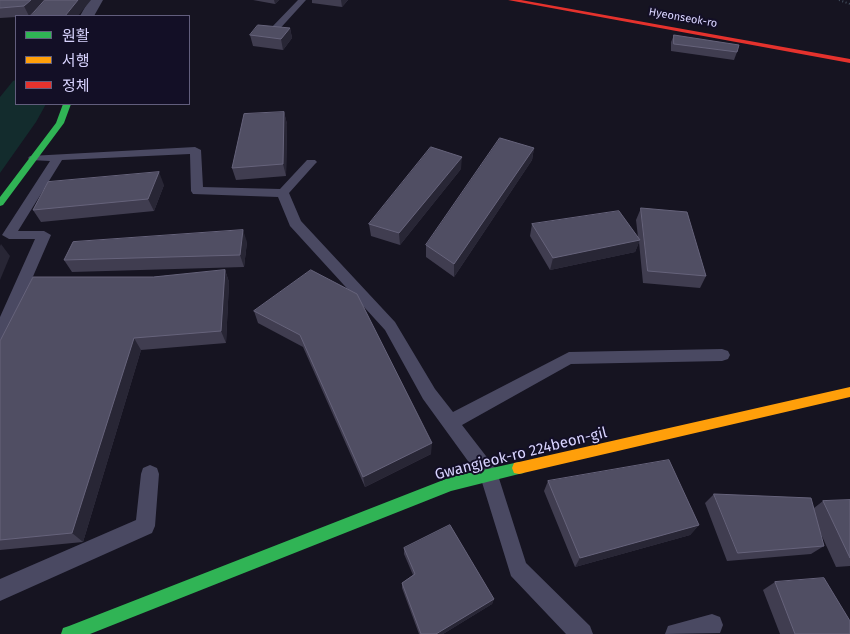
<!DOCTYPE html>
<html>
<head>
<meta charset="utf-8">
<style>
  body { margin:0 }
  #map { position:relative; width:850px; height:634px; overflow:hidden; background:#161421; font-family:"Fira Sans","Noto Sans KR",sans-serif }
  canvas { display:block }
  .legend { position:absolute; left:15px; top:15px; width:175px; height:90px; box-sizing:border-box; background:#130f26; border:1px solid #625e7d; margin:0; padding:6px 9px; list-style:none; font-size:15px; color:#d9d4ff }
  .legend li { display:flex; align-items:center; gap:10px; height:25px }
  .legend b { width:25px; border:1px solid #625e7d }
</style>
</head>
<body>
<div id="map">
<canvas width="850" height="634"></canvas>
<ul class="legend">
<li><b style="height:6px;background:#30b455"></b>원활</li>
<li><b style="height:6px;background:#ff9f0a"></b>서행</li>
<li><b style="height:6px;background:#e5322d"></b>정체</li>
</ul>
</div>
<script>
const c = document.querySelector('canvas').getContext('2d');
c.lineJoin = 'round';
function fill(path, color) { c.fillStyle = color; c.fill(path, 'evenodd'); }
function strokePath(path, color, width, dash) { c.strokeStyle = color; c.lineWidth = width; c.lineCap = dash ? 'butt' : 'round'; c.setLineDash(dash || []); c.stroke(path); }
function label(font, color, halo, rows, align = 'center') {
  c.font = font + ' "Fira Sans",sans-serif'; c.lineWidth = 4; c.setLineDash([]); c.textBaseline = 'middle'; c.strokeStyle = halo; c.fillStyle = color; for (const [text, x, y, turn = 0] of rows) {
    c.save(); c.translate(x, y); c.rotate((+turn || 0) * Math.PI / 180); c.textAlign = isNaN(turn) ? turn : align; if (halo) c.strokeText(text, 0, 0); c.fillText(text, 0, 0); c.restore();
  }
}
const green = new Path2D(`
  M16 80V104H46L36 122 0 173V97L13 81Z`);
const path = new Path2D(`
  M839 0 850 4`);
const lane = new Path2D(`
  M298 0H306L276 33H270V29Z
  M195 147 201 150 203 187 280 189 307 160H315L317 162 315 164 289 193 301 221 395 322 435 389 453 412 569 352 722 349 728 351 730 355 728 359 722 361 571 364 462 425 496 469 526 563 590 626 593 634H566L511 576 481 479 423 399 385 330 290 226 278 197 193 194 191 191 190 154 62 160 18 231H44L51 235 8 334 5 338 0 340V317L35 239H9L2 235 50 161 30 160 28 158 30 156Z
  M150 465 157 468 159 474 155 526 152 533 0 601V579L136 520 141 474 143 468Z
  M712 614 720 617 723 625 720 633 665 634 668 626Z`);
const street = new Path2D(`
  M89 0H103L94 16H80Z`);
const fast = new Path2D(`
  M63 104H71L64 123 3 205 0 206V197L56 123Z
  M519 462 524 463 526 468 524 473 519 474 451 491 90 634H61L63 628 69 626 451 477Z`);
const slow = new Path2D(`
  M850 387V397L519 474 514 473 512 468 514 463 519 462Z`);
const jam = new Path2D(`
  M508 0H521L850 59V63Z`);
const wall = new Path2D(`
  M45 0 30 16H16V17L0 18V8Z
  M253 0H279L275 4Z
  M312 0H348L342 7 312 3Z
  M290 28 292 38 283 50 253 46 250 35Z
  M674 35 737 52 734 60 671 51V42Z
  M284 112 287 124 286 176 236 180 232 168Z
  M534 148 532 160 454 277 426 257V245Z
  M461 169 400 245 371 236 369 224Z
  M164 185 154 211 41 222 33 210Z
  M641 208 706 276 700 288 643 283 639 242 635 252 550 270 530 236 532 224 638 237 636 220Z
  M247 242 244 267 72 272 64 260Z
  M225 270 229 282 226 343 141 350 83 542 0 550V341L153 277Z
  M311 270 431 454 365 487 303 347 258 323 254 311Z
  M548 481 699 525 690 535 575 567 544 491Z
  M714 494 814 508 823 501 850 500V566L836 567 820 532 824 546 811 554 727 561 705 503Z
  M404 548 494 599 492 604 443 634H419L402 588V583L413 575 404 554Z
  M775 582 850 634H780L763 590Z`);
const shadedWall = new Path2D(`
  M31 0H45L29 16 24 6Z
  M78 0H91L78 16H65Z
  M274 0H279L275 4Z
  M341 0H348L342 7Z
  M290 28 292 38 283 50 281 39Z
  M284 112 287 124 286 176 283 164Z
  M534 148 532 160 454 277V264Z
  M462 157 461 169 400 245 399 233Z
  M159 172 164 185 154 211 148 199Z
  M243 230 247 242 244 267 240 255Z
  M640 240 635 252 550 270 553 258Z
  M1 244 10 256 0 280V246Z
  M225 270 229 282 226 343 221 331Z
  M134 338 141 350 83 542 72 533Z
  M432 443 431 454 365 487 363 477Z
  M699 525 690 535 575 567 580 558Z
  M494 599 492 604 443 634H436Z`);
const building = new Path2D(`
  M0 0H31L24 6 0 8Z
  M45 0H78L65 16H31Z
  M258 25 290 28 281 39 250 35Z
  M674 35 739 45 737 52 674 44Z
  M284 112 283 164 232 168 244 114Z
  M500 138 534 148 454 264 426 245Z
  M431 147 462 157 399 233 369 224Z
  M159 172 148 199 33 210 48 182Z
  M641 208 687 212 706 276 648 271Z
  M619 211 640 240 553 258 532 224Z
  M243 230 240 255 64 260 73 242Z
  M225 270 221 331 134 338 72 533 0 540V341L33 277H153Z
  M311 270 357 294 432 443 363 477 300 335 254 311Z
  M669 460 699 525 580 558 548 481Z
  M714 494 811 498 824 546 738 553Z
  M850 500V558L823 501Z
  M450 525 494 599 436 634H421L402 583 415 574 404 548Z
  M824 578 850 621V634H795L775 582Z`);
const farStreetnames = [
  ["Hyeonseok-ro",683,18,10]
];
const nearStreetnames = [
  ["Gwangjeok-ro 224beon-gil",521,454,-14]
];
fill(green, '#132c2d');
strokePath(path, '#44505f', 2, [1, 2.5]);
fill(lane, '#4a4962');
fill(street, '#4a4962');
fill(fast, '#30b455');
fill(slow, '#ff9f0a');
fill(jam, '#e5322d');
fill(wall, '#403d50');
fill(shadedWall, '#282635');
fill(building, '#504e63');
strokePath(building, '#66637b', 1);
label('11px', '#d9d4ff', '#130f26', farStreetnames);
label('15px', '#d9d4ff', '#130f26', nearStreetnames);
</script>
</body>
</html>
